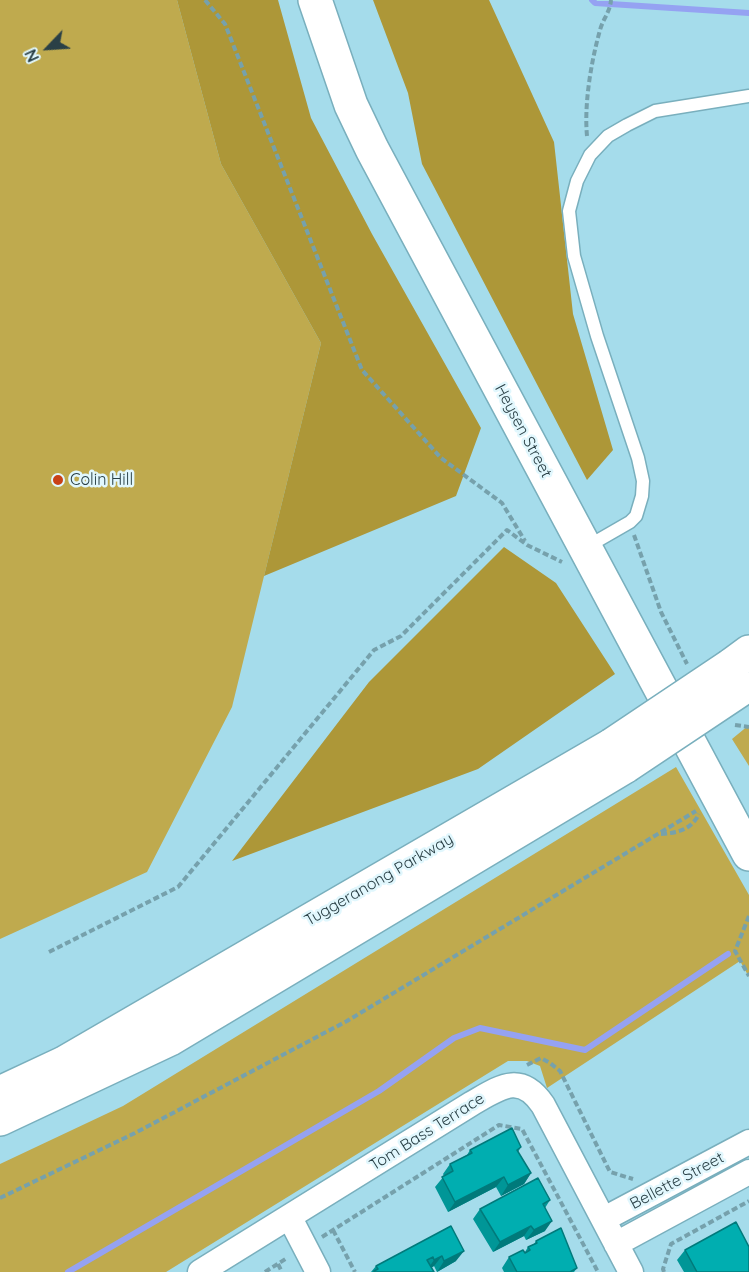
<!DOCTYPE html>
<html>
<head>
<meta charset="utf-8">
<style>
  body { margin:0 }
  #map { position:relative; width:749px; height:1272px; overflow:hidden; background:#a5dceb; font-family:Quicksand,sans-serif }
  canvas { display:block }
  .north { position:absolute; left:18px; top:18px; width:60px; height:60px; -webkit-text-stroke:4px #e1f7fd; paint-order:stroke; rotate:245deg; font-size:16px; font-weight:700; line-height:24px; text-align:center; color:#2a4046 }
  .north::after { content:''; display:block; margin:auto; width:21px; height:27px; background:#2a4046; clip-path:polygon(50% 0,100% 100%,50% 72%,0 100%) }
</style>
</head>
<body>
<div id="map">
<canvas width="749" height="1272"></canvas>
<div class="north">N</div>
</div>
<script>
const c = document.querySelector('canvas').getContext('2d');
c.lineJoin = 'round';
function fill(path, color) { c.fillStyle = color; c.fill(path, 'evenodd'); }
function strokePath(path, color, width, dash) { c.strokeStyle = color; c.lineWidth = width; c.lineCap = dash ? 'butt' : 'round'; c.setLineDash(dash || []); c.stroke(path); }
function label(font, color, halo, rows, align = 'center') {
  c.font = font + ' Quicksand,sans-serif'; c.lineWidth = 5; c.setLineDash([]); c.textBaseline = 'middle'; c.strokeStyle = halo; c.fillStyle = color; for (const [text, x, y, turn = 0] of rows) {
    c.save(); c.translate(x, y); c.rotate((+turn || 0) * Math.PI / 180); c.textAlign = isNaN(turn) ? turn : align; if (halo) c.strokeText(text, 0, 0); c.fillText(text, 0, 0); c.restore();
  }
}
const green = new Path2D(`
  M0 0H177L221 164 321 343 232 707 147 872 0 939Z
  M749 725V766L732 739Z
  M676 767 749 895V977L740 961 547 1088 540 1066 527 1061H508L166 1272H0V1164L123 1106Z`);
const forest = new Path2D(`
  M177 0H278L311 118 372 234 481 428 456 496 264 576 321 343 221 164Z
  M373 0H489L554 142 573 314 613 450 587 480 422 164 408 93Z
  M504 547 556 583 615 674 478 769 232 861 369 682Z`);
const stream = new Path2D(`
  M592 0 595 3 749 13
  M68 1272 379 1091 454 1038 480 1028 585 1050 728 954`);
const path = new Path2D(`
  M205 0 225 24 362 370 441 458 502 503 525 541
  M587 136C584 104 591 62 600 30 603 19 610 12 611 0
  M634 535 661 612 687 664
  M735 725 749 727
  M661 834C677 833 691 830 699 814
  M749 916 735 951 749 976
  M49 952 178 887 374 650 401 636 507 530 527 545 562 562
  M527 1065 541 1058 550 1063 560 1071 610 1172 633 1179
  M0 1198 135 1133 347 1021 696 811
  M333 1230 355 1272
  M322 1237 499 1125 522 1129 598 1272
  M278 1264 282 1272
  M265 1272 287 1258
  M664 1272 663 1269 671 1244 749 1201`);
const lane = new Path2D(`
  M591 552 597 541 630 522 636 516 642 496 643 481 638 458 597 336 574 256 569 211 577 181 590 155 608 136 627 125 655 111 749 96`);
const street = new Path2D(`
  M290 1218 318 1272
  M604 1219 749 1142
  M616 1244 749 1172
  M200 1272 471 1104C499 1088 520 1071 543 1105L631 1272`);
const secondary = new Path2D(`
  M315 0 351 105 372 149 749 854`);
const highway = new Path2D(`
  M730 666 749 652
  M0 1093 64 1063 612 745
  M0 1119 170 1039 626 766`);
const highwayBridge = new Path2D(`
  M612 745 730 666
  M626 766 743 688`);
const wall = new Path2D(`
  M521 1147 518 1152 531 1173 524 1184 501 1196 496 1187 448 1212 435 1187 444 1176 443 1174 450 1164 467 1155 470 1150Z
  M550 1200 545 1208V1231L526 1240 524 1236 493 1252 473 1219 480 1209Z
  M451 1226 456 1261 437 1272 434 1266 431 1268 434 1272H371L376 1266Z
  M536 1241 577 1268 574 1272H504L502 1268 509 1257 525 1252 528 1247 534 1244Z
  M685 1250 749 1272H684L677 1260Z`);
const shadedWall = new Path2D(`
  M531 1173 524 1184 501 1196 508 1185Z
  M504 1177 496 1187 448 1212 455 1202Z
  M552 1221 545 1231 526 1240 534 1230Z
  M531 1226 524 1236 493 1252 500 1242Z
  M464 1251 456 1261 437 1272 444 1261Z
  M442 1256 434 1266 427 1270 434 1260Z`);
const building = new Path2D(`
  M512 1128 521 1147 517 1150 531 1173 508 1185 504 1177 455 1202 442 1177 453 1171 450 1164 472 1153 470 1150Z
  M538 1178 550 1200 543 1204 552 1221 534 1230 531 1226 500 1242 480 1209Z
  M736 1222 749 1247V1272H697L685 1250Z
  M451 1226 464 1251 444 1261 442 1256 434 1260 433 1257 427 1260 434 1272H374V1271L378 1269 376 1266Z
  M561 1228 577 1268 570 1272H517L509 1257 523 1250 525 1253 530 1250 528 1247 537 1243 536 1241Z`);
const markers = [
  [58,480,6,"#c94117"]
];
const streetNames = [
  ["Heysen Street",523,431,62],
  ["Tuggeranong Parkway",379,880,-30],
  ["Tom Bass Terrace",427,1132,-32],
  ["Bellette Street",677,1181,-28]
];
const poiNames = [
  ["Colin Hill",70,480]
];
fill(green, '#bfaa4e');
fill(forest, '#ad9738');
strokePath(stream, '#95a2f2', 6);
strokePath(lane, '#79afbd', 15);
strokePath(street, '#79afbd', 27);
strokePath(secondary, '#79afbd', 36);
strokePath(highway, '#79afbd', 36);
strokePath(path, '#76a1ac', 4, [6, 3]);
strokePath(lane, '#fff', 12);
strokePath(street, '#fff', 24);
strokePath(secondary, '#fff', 33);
strokePath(highway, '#fff', 33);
strokePath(highwayBridge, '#79afbd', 36, []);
strokePath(highwayBridge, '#fff', 33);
fill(wall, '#009697');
fill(shadedWall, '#007a7b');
fill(building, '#00aeb0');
strokePath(building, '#007a7b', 1.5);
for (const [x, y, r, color] of markers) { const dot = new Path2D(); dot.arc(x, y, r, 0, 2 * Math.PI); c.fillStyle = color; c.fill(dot); strokePath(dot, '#e1f7fd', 2); }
label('16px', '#2a4046', '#e1f7fd', streetNames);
label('16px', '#2a4046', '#e1f7fd', poiNames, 'left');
</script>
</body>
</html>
